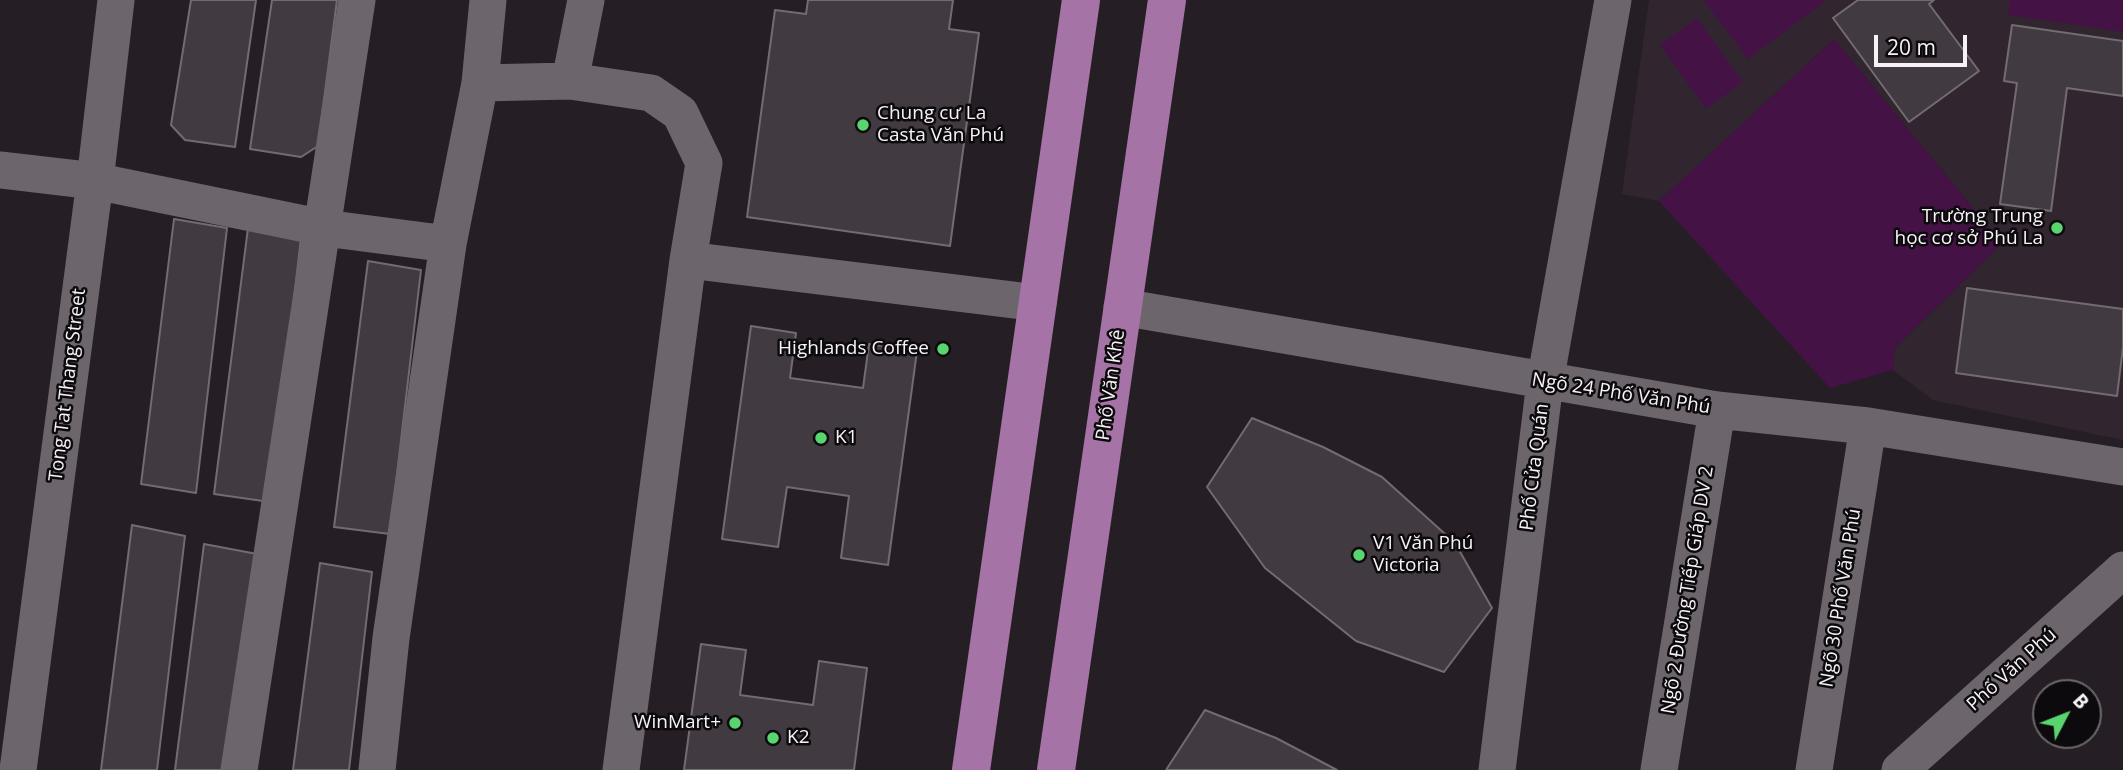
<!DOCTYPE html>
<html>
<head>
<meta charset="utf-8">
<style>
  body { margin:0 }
  #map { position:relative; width:2123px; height:770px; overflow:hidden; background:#251f25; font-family:"Open Sans",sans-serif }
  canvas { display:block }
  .north { position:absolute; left:2032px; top:679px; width:70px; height:70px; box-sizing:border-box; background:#0c0a0c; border:2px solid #6a6769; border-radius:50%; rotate:48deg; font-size:19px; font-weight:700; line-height:28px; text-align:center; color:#f6f2f5 }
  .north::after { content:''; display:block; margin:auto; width:24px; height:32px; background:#59d56f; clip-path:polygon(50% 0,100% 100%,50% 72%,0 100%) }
  .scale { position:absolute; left:1874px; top:35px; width:93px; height:32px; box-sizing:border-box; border:4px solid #f6f2f5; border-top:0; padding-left:9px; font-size:21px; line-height:24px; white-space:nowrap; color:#f6f2f5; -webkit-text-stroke:5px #0c0a0c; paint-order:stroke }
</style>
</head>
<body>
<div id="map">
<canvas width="2123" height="770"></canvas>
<div class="north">B</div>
<div class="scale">20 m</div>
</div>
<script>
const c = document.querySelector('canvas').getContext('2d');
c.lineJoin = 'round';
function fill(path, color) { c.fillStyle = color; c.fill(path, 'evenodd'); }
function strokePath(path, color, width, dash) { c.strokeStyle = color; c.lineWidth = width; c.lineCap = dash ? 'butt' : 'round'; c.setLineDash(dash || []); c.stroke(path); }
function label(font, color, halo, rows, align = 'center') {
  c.font = font + ' "Open Sans",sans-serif'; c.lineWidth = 5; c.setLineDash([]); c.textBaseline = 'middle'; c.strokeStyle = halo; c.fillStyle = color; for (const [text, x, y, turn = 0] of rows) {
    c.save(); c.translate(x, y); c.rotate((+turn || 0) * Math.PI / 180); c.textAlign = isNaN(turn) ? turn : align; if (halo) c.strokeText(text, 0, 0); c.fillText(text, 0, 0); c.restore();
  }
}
const built = new Path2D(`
  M1649 0H2123V440L1933 400 1893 370 1895 348 2002 243 1834 39 1659 201 1622 194Z`);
const green = new Path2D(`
  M1703 0H1827L1748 59Z
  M2010 0H2123V32L2008 15Z
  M1697 18 1743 82 1706 109 1660 45Z
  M1834 39 2002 243 1895 348 1893 370 1830 388 1659 201Z`);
const building = new Path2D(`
  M191 0H256L235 147 185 140 171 125Z
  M272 0H337L318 146 301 157 250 149Z
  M808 0H953L949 29 979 33 950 246 747 217 775 10 806 14Z
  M1858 0H1934L1929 4 1979 71 1909 122 1833 18Z
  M2012 25 2123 41V96L2067 88 2051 211 2000 204 2017 83 2004 81Z
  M174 219 227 228 196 493 141 484Z
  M248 228 301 238 270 502 214 494Z
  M368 261 421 270 390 534 334 527Z
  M1967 288 2123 309V347L2117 396 1956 373Z
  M751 326 796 333 790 378 863 388 869 344 917 351 888 565 841 558 849 496 787 487 778 547 722 539Z
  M1252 418 1323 447 1382 477 1455 543 1492 608 1444 672 1356 641 1265 568 1207 487Z
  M132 525 185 536 157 770H101Z
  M204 544 257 554 231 770H175Z
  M320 563 372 572 349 770H293Z
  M701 644 746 650 740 695 813 705 819 661 867 668 854 770H684Z
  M1205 710 1276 738 1337 770H1166Z`);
const minor = new Path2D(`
  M570 81 586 0
  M480 83 488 0
  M0 170 95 181 324 228 448 244
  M1122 307 1717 410 1868 426 2123 467
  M18 770 95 181 116 0
  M239 770 357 0
  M377 770 391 638 448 244 480 83 570 81 651 93 680 113 704 163 688 260 1038 303
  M621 770 688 260
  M1497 770 1545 382 1613 0
  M1659 770 1717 410
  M1814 770 1868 426
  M1900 770 2123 570`);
const major = new Path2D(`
  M971 770 1081 0
  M1056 770 1167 0`);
const markers = [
  [863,125,7,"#59d56f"],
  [2057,228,7,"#59d56f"],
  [943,349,7,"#59d56f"],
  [821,438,7,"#59d56f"],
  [1359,555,7,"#59d56f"],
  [735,723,7,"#59d56f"],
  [773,738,7,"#59d56f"]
];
const poiNames = [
  ["Chung cư La",877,114],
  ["Casta Văn Phú",877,136],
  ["Trường Trung",2043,217,"right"],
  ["học cơ sở Phú La",2043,239,"right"],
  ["Highlands Coffee",929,349,"right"],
  ["K1",835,438],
  ["V1 Văn Phú",1373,544],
  ["Victoria",1373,566],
  ["WinMart+",721,723,"right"],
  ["K2",787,738]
];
const streetNames = [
  ["Tong Tat Thang Street",68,385,-83],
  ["Phố Văn Khê",1111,385,-82],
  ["Ngõ 24 Phố Văn Phú",1621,394,9],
  ["Phố Cửa Quán",1535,467,-83],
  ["Ngõ 2 Đường Tiếp Giáp DV 2",1688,590,-81],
  ["Ngõ 30 Phố Văn Phú",1841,598,-81],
  ["Phố Văn Phú",2012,670,-42]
];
fill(built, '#312630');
fill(green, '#451246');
fill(building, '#413b41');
strokePath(building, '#726b72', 2);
strokePath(minor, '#6c666c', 37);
strokePath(major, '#a673a6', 38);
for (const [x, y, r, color] of markers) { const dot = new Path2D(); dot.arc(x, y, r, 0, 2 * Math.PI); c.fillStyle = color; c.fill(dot); strokePath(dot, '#0c0a0c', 2.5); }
label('19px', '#f6f2f5', '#0c0a0c', poiNames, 'left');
label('19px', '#f6f2f5', '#0c0a0c', streetNames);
</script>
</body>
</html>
